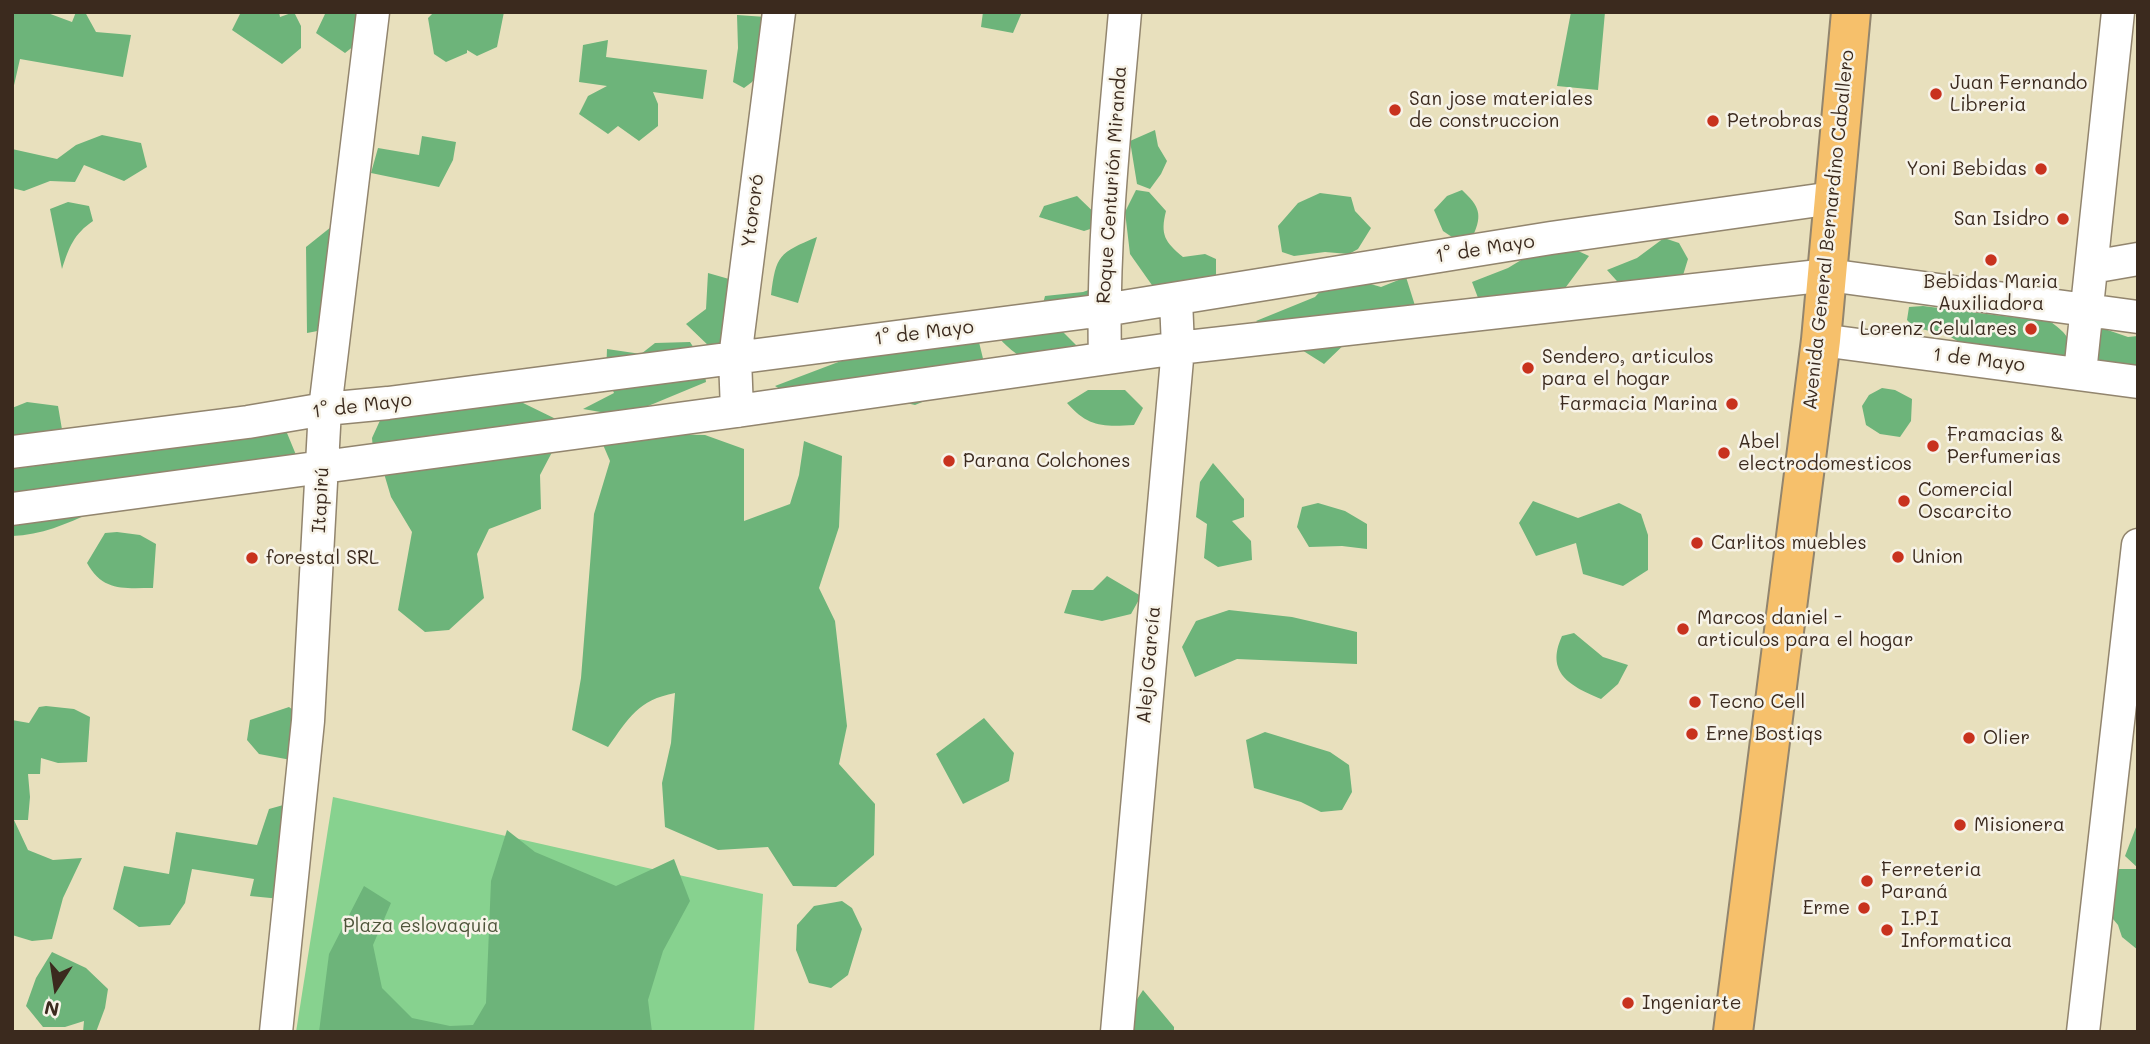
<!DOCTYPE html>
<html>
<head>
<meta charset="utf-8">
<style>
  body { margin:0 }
  #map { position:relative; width:2150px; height:1044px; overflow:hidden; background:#e8e0bd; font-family:Mali,sans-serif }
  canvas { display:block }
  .frame { position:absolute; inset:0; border:14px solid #3b2a1e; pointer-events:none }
  .north { position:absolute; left:21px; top:953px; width:70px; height:70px; -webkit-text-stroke:5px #f7f3e8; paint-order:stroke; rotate:192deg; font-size:19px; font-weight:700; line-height:28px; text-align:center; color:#3b2a1e }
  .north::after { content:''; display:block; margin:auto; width:24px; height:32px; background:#3b2a1e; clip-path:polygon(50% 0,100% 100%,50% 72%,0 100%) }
</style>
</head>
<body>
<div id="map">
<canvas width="2150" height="1044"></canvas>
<div class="frame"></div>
<div class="north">N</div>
</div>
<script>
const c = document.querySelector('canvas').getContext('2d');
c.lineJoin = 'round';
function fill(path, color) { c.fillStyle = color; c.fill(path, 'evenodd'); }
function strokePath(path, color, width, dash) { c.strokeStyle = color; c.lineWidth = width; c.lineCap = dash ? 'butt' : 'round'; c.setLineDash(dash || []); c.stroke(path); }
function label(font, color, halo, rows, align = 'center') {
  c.font = font + ' Mali,sans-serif'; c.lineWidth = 5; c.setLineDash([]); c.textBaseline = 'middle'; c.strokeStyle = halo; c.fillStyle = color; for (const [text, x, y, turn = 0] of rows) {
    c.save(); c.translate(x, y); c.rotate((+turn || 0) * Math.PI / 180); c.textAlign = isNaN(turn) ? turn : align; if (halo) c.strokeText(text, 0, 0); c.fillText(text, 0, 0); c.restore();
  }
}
const green = new Path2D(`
  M333 797 763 894 754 1032H296Z`);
const forest = new Path2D(`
  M12 12H45L72 22 76 12H85L96 32 131 35 123 77 20 59 12 94Z
  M241 12H279L280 17 294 12 301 26V48L282 64 232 30Z
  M329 12H362L364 38 345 53 316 33 325 14Z
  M434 12H504L497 47 477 56 467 50V53L446 62 434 54 428 18Z
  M983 12H1022L1013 33 981 27Z
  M1571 12H1605L1598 90 1557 86Z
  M737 15 766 17 772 57 752 82 744 88 733 82 738 48Z
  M608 40 606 57 707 70 703 99 653 92 658 104V126L639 141 618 126 608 134 579 114 588 96 607 86 579 82 583 45Z
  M1155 130 1158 146 1167 161 1161 174 1150 189 1137 184 1130 141Z
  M102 135 141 143 147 167 124 181 84 165 75 182 50 181 24 191 12 188V149L57 159 76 145Z
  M422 136 456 142 453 160 439 187 371 173 378 148 419 155Z
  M1136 190 1149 192 1166 211C1160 235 1165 242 1183 257L1205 254 1216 259V277L1154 288 1130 254 1125 212Z
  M1462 190C1479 206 1483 214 1473 236L1458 241 1443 231 1434 210 1447 196Z
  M1320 193 1351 197 1355 211 1371 228 1358 249 1349 254 1325 252 1294 256 1282 252 1278 226 1298 203Z
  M1077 196 1106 224 1084 231 1039 217 1044 206Z
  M68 202 89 206 93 221C74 234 69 247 62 269L50 209Z
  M331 227 340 255 328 329 307 333 306 247Z
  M817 237 798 303 771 295C776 255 779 253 817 237Z
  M1664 238 1679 243 1688 259 1680 285 1634 300 1607 270 1637 258Z
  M1554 240 1589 256 1560 295 1480 303 1472 282 1508 268Z
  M708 273 729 279 738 299 732 344 712 349 686 324 706 309Z
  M1336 274 1381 287 1406 277 1417 312 1354 335 1324 364 1256 321 1315 297Z
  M1100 286 1099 311 1039 319 1045 296 1083 292Z
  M1923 306 2051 322C2067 334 2073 340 2069 360L1969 348 1949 336 1914 327 1907 320 1909 307Z
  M1021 326 1058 327 1076 345 1067 360C1036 364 1022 363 1000 339Z
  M2096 326 2128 337 2138 336V380L2099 362Z
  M907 336 978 338 987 375 915 405 862 393 801 402 775 386Z
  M690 342 703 362 706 382 624 416 583 409 614 393 606 375 607 349 641 354 655 343Z
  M1882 388 1895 390 1912 399 1911 421 1900 437 1880 434 1866 425 1862 406 1869 395Z
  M1088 390H1125L1143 408 1134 425C1103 427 1088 427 1067 403Z
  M519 401 562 422 560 437 540 475 541 509 489 529 477 554 484 598 449 630 425 632 398 610 412 532 391 497 383 470 374 461 372 438 388 403Z
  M27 402 58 406 65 447 12 452V408Z
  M248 422 287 433 301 467 92 512C67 524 41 535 12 536V469L90 459 117 450Z
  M598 433 705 435 744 449V521L790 504 799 475 804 441 842 456 839 527 819 588 835 621 847 726 839 764 875 804 874 855 836 887 793 886 768 847 718 850 665 827 662 783 671 743 675 693C638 700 629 718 608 747L572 730 581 678 594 514 610 461Z
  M1213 463 1244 499V517L1232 521 1251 541 1252 560 1218 567 1204 558 1207 524 1196 517 1200 482Z
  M1533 501 1578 518 1619 503 1641 514 1648 535V570L1623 586 1583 574 1576 543 1536 556 1519 523Z
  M1318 503 1345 511 1367 524V549L1342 546 1309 547 1297 527 1302 507Z
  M117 532 140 535 156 544 153 588C124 588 103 592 87 563L105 533Z
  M1107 576 1141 596 1131 614 1102 621 1064 613 1072 590H1093Z
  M1229 610 1292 617 1357 632V664L1237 659 1195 677 1182 647 1196 621Z
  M1574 633 1603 657 1628 665 1618 684 1601 699C1570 686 1545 673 1562 636Z
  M46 706 74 709 90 717 87 762 58 763 41 758 40 774H28L30 797 28 820H14L28 850 53 860 82 858 63 898 52 939 32 941 12 935V720L29 723 39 707Z
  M289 707 308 721 291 760 259 754 247 740 250 720Z
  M984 718 1014 753 1009 781 963 804 936 754Z
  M1265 732 1330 752 1349 765 1352 792 1342 810 1321 812 1301 802 1254 788 1246 740Z
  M287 804 281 899 250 896 254 879 192 869 185 903 170 925 139 927 113 909 124 866 169 874 176 832 257 845 269 809Z
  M2138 822V868L2125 856Z
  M507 830 535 852 616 886 674 859 690 901 663 951 648 1000 652 1032H319L329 954 364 886 391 903 373 945 382 988 412 1018 450 1026 473 1025 486 1003 491 881Z
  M2110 869H2138V950L2122 937 2118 925 2108 913Z
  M842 901 852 908 862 929 848 975 831 988 809 983 796 950 797 925 814 906Z
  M52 952 86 968 108 989 105 1008 96 1032H83L84 1021 65 1027H43L26 1006 36 978Z
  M1143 990 1174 1027V1032H1127L1134 1004Z`);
const street = new Path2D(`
  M2092 267 2138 259
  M1821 340 2138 382
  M1105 358C1102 242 1115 127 1125 12
  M2080 373 2118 12
  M737 411 735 358 779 12
  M12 452 248 422 325 409 388 403 1104 310 1551 238 1833 198
  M12 509 737 411 1178 348 1828 275 2138 317
  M276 1032 308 721 325 409 373 12
  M1117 1032 1178 348 1176 299
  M2083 1032 2138 545`);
const primary = new Path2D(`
  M1733 1032 1821 340 1851 12`);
const markers = [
  [1936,94,7,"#c8321e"],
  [1395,110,7,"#c8321e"],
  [1713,121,7,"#c8321e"],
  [2041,169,7,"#c8321e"],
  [2063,219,7,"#c8321e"],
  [1991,260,7,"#c8321e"],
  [2031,329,7,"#c8321e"],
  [1528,368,7,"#c8321e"],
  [1732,404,7,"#c8321e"],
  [1933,446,7,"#c8321e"],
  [1724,453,7,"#c8321e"],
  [949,461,7,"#c8321e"],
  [1904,501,7,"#c8321e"],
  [1697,543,7,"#c8321e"],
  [1898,557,7,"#c8321e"],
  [252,558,7,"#c8321e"],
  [1683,629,7,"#c8321e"],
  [1695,702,7,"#c8321e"],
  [1692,734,7,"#c8321e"],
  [1969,738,7,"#c8321e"],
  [1960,825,7,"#c8321e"],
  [1867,881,7,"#c8321e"],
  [1864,908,7,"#c8321e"],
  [1887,930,7,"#c8321e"],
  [1628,1003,7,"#c8321e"]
];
const poiNames = [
  ["Juan Fernando",1950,83],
  ["Libreria",1950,105],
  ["San jose materiales",1409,99],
  ["de construccion",1409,121],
  ["Petrobras",1727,121],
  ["Yoni Bebidas",2027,169,"right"],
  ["San Isidro",2049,219,"right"],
  ["Bebidas Maria",1991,282,"center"],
  ["Auxiliadora",1991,304,"center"],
  ["Lorenz Celulares",2017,329,"right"],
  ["Sendero, articulos",1542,357],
  ["para el hogar",1542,379],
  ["Farmacia Marina",1718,404,"right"],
  ["Framacias &",1947,435],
  ["Perfumerias",1947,457],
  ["Abel",1738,442],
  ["electrodomesticos",1738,464],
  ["Parana Colchones",963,461],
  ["Comercial",1918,490],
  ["Oscarcito",1918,512],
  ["Carlitos muebles",1711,543],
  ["Union",1912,557],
  ["forestal SRL",266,558],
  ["Marcos daniel -",1697,618],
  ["articulos para el hogar",1697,640],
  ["Tecno Cell",1709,702],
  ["Erne Bostiqs",1706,734],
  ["Olier",1983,738],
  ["Misionera",1974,825],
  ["Ferreteria",1881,870],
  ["Paraná",1881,892],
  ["Erme",1850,908,"right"],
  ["I.P.I",1901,919],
  ["Informatica",1901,941],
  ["Ingeniarte",1642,1003]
];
const streetNames = [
  ["Roque Centurión Miranda",1112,185,-86],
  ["Ytororó",753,211,-83],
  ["Avenida General Bernardino Caballero",1829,230,-84],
  ["1° de Mayo",1485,249,-9],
  ["1° de Mayo",924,333,-7],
  ["1 de Mayo",1979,360,7],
  ["1° de Mayo",362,406,-7],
  ["Itapirú",321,500,-87],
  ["Alejo García",1149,665,-85]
];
const parkNames = [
  ["Plaza eslovaquia",421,926]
];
fill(green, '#87d28f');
fill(forest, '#6db47a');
strokePath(street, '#92856e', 35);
strokePath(primary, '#92856e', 42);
strokePath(street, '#fff', 32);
strokePath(primary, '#f6c06b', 38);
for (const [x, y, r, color] of markers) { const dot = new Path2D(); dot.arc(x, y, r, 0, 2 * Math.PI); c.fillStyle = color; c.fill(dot); strokePath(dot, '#f7f3e8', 2.5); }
label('19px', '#3b2a1e', '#f7f3e8', poiNames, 'left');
label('19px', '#3b2a1e', '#f7f3e8', streetNames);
label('19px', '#4e543a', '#f7f3e8', parkNames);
</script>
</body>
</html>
